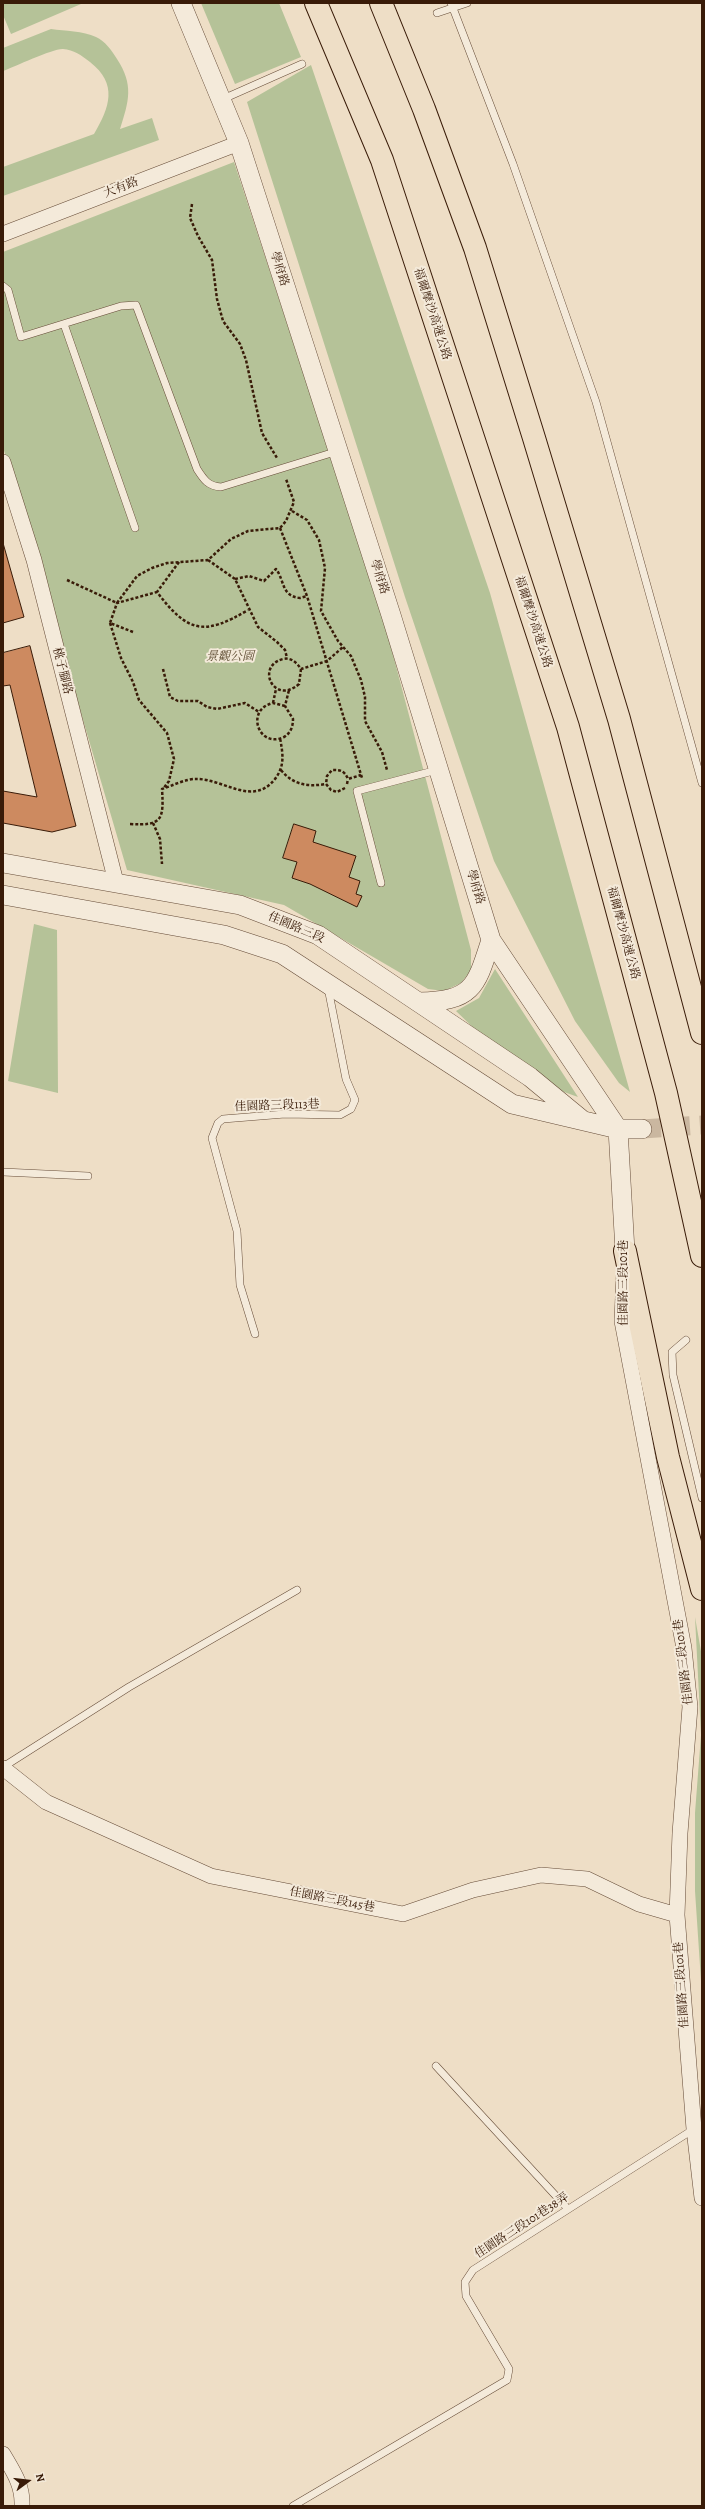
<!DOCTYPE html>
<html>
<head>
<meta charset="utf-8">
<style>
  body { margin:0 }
  #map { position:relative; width:705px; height:2509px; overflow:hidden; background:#eedec6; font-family:Alegreya,serif }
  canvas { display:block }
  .frame { position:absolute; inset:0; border:4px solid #391b08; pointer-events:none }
  .north { position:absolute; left:8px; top:2461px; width:40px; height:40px; -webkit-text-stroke:3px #f4eada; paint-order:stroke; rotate:75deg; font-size:11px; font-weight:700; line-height:16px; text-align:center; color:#391b08 }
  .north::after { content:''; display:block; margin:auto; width:14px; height:18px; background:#391b08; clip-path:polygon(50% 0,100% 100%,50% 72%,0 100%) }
</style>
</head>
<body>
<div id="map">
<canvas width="705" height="2509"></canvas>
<div class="frame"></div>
<div class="north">N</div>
</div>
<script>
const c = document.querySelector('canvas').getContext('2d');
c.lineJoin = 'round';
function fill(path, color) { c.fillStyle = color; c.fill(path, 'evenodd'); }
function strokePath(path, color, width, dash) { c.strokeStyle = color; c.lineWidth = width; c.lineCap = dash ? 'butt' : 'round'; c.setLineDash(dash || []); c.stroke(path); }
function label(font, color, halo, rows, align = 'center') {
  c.font = font + ' Alegreya,"Noto Serif TC",serif'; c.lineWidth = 4; c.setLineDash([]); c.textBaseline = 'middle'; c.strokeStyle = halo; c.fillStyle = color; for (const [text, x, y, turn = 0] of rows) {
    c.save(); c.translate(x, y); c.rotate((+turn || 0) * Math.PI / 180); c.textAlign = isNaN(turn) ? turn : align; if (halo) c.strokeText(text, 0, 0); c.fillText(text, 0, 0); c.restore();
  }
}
const green = new Path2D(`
  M3 3H80L81 4 11 34 3 15Z
  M201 3H279L301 57 235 84Z
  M51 29C65 31 83 31 96 37 105 41 112 51 117 59 134 85 129 101 120 129L152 118 159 140 3 196V167L94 134C110 107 118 84 90 62 81 55 74 50 63 49 54 48 14 67 3 71V48Z
  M311 65 490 593 630 1092 619 1083 575 1021 494 861 405 597 247 102Z
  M234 162 382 613 471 950V970L461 983 444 991 428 989 284 905 127 870 3 447V252Z
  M34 924 57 930 58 1093 8 1081Z
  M495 969 578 1097 525 1078 456 1011 479 998Z
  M695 1617 702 1657V1996L695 1891V1813L701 1735Z`);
const building = new Path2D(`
  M3 543 24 617 3 623Z
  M30 646 76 826 52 832 3 823V791L37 797 10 685 3 686V653Z
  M294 824 316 831 313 842 356 856 349 877 360 881 356 894 362 896 357 907 310 884 292 878 297 862 283 858Z`);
const tertiaryTunnel = new Path2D(`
  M642 1129 702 1125`);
const path = new Path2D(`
  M192 204 190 218 198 236 212 260 217 299 223 321 240 344 246 360 262 433 277 458
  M292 511 307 520 319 540 325 568 321 611 338 641 351 656 361 680 365 697V721L382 752 387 770
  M280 528 307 596 362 778
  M208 560 235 579 258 627 277 642 285 650 287 658
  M179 562 157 592C188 633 204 636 248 610
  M235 579 249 576 264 581 276 569C285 581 281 596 300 598L307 596
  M67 580 117 603 137 576 152 568 167 563 208 560 231 539 248 531 280 528 286 521 294 502 286 479
  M110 623 121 658 133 682 139 700 167 733 174 759 169 781 163 789
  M133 632 110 623 117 603 157 592
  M163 669 170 697 178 701H198L207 707 217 709 245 703 259 712
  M301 669 299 684C274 706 255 666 283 659 291 657 297 663 301 669L327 661 343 647
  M273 703 276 689
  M285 706 273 703C245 709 258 749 284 737 291 733 293 726 293 719L285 706 289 690
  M281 770C293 785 308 787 326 784
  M347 784 348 779
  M345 788 337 792 331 790 326 784 327 776 332 770C340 770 344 770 348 779L361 775
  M153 823 160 839 162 864
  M130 824C162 826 164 820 162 789 172 786 187 778 197 779 224 779 253 807 275 779 285 766 283 754 280 738`);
const service = new Path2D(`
  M451 3 513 164 596 402 702 783
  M437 13 467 3
  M223 99 302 64
  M3 286 8 290 21 337 121 306 136 305 197 469C204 480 208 486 221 487L338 451
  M64 324 135 528
  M381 883 357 791 437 770
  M3 1172 88 1176
  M255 1334 240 1285 237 1231 212 1138 218 1123 223 1119 285 1114 340 1115 351 1109 355 1100 346 1079 328 988
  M686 1340 672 1352 673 1375 702 1498
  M3 1767 129 1687 297 1590
  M436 2066 568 2209
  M293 2506 507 2380 509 2369 466 2296 465 2282 473 2270 694 2129`);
const minor = new Path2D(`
  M3 234 239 143
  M3 462 34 560 116 882
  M624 1274 622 1321 684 1648 690 1707 680 1833 677 1915 694 2129 702 2198
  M3 1768 46 1802 211 1876 403 1914 473 1890 541 1875 587 1879 639 1904 677 1915
  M3 2454C13 2471 23 2485 22 2506`);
const tertiary = new Path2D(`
  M181 3 239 143 391 615 491 940 618 1129
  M3 863 240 905 318 935 530 1077 581 1119
  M3 895 224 935 282 954 512 1104 618 1129H642
  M419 1002C473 1001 476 987 491 940
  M618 1129 625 1251`);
const motorway = new Path2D(`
  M316 3 382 160 568 727 666 1093 702 1256
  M381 3 424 109 475 248 534 438 619 719 702 1033
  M625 1251 668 1457 702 1589`);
const streetNames = [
  ["大有路",121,188,-21],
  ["學府路",279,269,72],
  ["福爾摩沙高速公路",432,314,72],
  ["學府路",379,577,72],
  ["福爾摩沙高速公路",533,622,72],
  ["桃子腳路",62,671,76],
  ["學府路",475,887,73],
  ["佳園路三段",296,928,23],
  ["福爾摩沙高速公路",623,933,75],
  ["佳園路三段113巷",277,1106,-2],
  ["佳園路三段101巷",624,1283,-90],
  ["佳園路三段101巷",684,1662,-97],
  ["佳園路三段145巷",332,1900,11],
  ["佳園路三段101巷",682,1985,-94],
  ["佳園路三段101巷38弄",522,2226,-33]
];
const parkNames = [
  ["景觀公園",230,657]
];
fill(green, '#b5c298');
fill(building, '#cd8a60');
strokePath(building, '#391b08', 1);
strokePath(tertiaryTunnel, '#cab7a0', 19, [19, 10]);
strokePath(service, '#664c38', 8);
strokePath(minor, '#664c38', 16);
strokePath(tertiary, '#664c38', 20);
strokePath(motorway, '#391b08', 24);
strokePath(path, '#391b08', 2.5, [3, 2]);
strokePath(service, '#f4eada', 7);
strokePath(minor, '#f4eada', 15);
strokePath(tertiary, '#f4eada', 19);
strokePath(motorway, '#eedec6', 22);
label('12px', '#391b08', '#f4eada', streetNames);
label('italic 12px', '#5e4d33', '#f4eada', parkNames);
</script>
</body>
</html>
